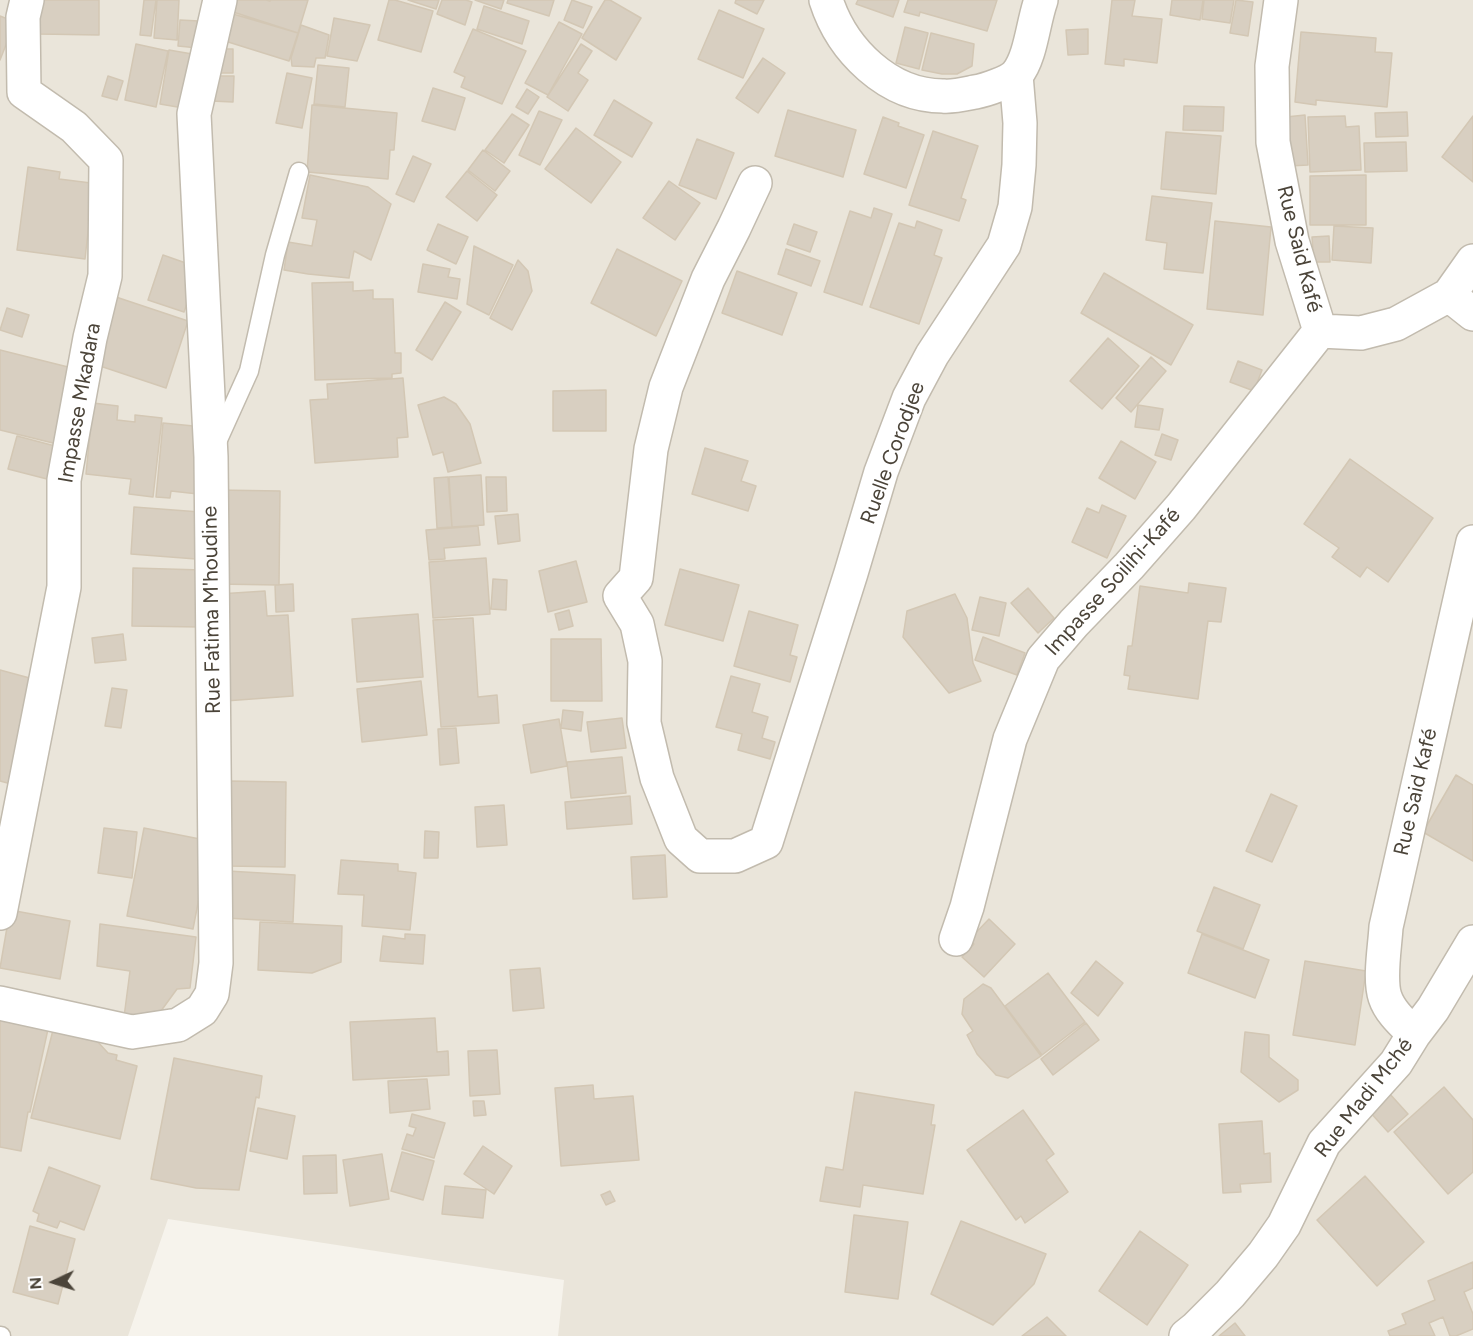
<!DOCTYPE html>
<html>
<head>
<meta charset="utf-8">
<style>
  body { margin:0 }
  #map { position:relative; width:1473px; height:1336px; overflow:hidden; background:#f6f3ec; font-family:Figtree,sans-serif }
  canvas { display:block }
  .north { position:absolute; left:24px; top:1252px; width:60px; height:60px; -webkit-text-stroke:4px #fff; paint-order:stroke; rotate:266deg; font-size:16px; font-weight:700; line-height:24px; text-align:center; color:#4b4439 }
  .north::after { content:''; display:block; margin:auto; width:21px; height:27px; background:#4b4439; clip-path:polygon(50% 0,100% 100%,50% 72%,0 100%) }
</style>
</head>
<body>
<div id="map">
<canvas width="1473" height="1336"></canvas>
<div class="north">N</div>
</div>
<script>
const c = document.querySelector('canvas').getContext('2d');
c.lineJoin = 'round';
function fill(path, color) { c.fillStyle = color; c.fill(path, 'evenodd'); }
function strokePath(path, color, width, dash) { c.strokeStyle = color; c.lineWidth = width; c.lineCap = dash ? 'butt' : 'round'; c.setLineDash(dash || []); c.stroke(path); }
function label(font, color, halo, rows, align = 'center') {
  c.font = font + ' Figtree,sans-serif'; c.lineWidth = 4.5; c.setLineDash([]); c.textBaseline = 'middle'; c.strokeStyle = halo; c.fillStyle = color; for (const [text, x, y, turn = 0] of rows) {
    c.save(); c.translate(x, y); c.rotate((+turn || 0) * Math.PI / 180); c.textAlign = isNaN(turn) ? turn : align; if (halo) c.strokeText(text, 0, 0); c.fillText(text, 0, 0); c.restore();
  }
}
const residential = new Path2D(`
  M0 0H1473V1336H558L564 1280 168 1219 128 1336H0Z`);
const building = new Path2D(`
  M39 0H99V35L39 34Z
  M144 0H156L151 36 140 35Z
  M157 0H179L177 40 154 38Z
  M231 0H266L270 1 271 0H308L298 33 227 10Z
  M389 0H395L433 11 421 52 378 40Z
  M408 0H439L436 9Z
  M442 0H466L472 2 465 25 437 14Z
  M475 0H504L501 9Z
  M508 0H554L549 16 507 3Z
  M572 0 592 7 583 28 564 20Z
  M605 0H610L641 18 616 60 582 38Z
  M736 0H764L757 14 735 3Z
  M858 0H899L893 17 856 4Z
  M908 0H997L987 31 920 12 919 16 904 12Z
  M1112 0H1135L1132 16 1162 19 1157 63 1124 59V66L1105 64Z
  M1172 0H1203L1200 20 1170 15Z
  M1204 0H1234L1230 23 1202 19Z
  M1236 0 1253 2 1248 36 1230 33Z
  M484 6 529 21 522 44 477 29Z
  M719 10 764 29 743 78 698 59Z
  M233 14 298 33 289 61 225 41Z
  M0 16 15 22 0 60Z
  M334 18 370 25 357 61 327 56Z
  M180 20 199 21 198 48 178 46Z
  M559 22 582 34 548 95 525 83Z
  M301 25 329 35 325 58H316L314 67 292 66 291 58Z
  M905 27 928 33 919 69 896 63Z
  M473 29 526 51 502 104 461 87 465 77 454 72Z
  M1088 29V54L1068 55 1066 30Z
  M1301 32 1376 38 1375 52 1392 53 1387 107 1316 100V105L1295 102Z
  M931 33 974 44 972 66 957 74H942L922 70Z
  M136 44 168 51 156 107 125 100Z
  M581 44 592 51 578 73 588 80 568 111 547 97Z
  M211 49H233V73H211Z
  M169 50 198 55 189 109 160 104Z
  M763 58 785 73 758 113 736 98Z
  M318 65 349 68 345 107 314 104Z
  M287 73 312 78 302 128 276 123Z
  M108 76 123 81 117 100 102 96Z
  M211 76H234L233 102 211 101Z
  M433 88 465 98 455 130 422 121Z
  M527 89 539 97 528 114 516 107Z
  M614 100 652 123 632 157 594 135Z
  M312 105 397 113 394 150H390L388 179 307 172Z
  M1184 106 1224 107 1223 131 1183 130Z
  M788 110 856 130 843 177 775 156Z
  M539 111 562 120 540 165 519 155Z
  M1407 112 1408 136 1376 137 1375 113Z
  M512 114 529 125 504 163 485 150Z
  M1305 115 1308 165 1289 166 1286 117Z
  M1345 116 1346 127 1359 126 1361 170 1310 172 1308 117Z
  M1473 116V182L1442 157Z
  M883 117 899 123 898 126 924 135 906 188 864 174Z
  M576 128 621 162 591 203 545 169Z
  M933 131 978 146 961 198 966 200 959 221 909 205Z
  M1166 132 1221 136 1216 194 1161 189Z
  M697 139 734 153 716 199 679 185Z
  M1406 142 1407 171 1365 172 1364 143Z
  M483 150 510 171 495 191 468 170Z
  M413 156 431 164 414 202 396 194Z
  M28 167 60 172 59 179 99 184 89 223 85 259 17 250Z
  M467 171 497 195 477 221 446 197Z
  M310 175 368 187 391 204 371 260 354 251 349 278 308 274 284 270 288 242 312 246 317 220 302 218Z
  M1366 175V225H1310V176Z
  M669 181 700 203 675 240 643 218Z
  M1152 196 1212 203 1203 273 1164 269 1167 243 1146 240Z
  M874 208 892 214 862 305 824 292 850 211 871 218Z
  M917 221 942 230 934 255 942 258 919 324 870 307 899 223 915 228Z
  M1215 221 1271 227 1263 315 1207 309Z
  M438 224 468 237 456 264 427 250Z
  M794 224 817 232 810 252 787 244Z
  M1334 226 1373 228 1371 263 1332 260Z
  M1329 236 1330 262H1314L1312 237Z
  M474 246 513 265 489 315 467 304Z
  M617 249 682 281 656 336 591 303Z
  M786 249 820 261 811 286 778 274Z
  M163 255 200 268 184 312 148 300Z
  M518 260 528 271 532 291 512 330 490 318Z
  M423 264 450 269 448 277 460 279 457 299 418 292Z
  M737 271 797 293 782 335 722 313Z
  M1104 273 1193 325 1171 365 1081 313Z
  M353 282V291L373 290V299H393L395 353H401V373L392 374V378L315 380 312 283Z
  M116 297 188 321 166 388 94 364Z
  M445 302 461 312 432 360 416 350Z
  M7 308 29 315 22 337 0 330Z
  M1108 338 1139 366 1102 409 1070 381Z
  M0 350 76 369 57 444 0 430Z
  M1151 357 1166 371 1131 412 1116 398Z
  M1238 361 1262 370 1254 391 1230 382Z
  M403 378 408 437 397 438 398 457 315 463 310 400 328 399 327 384Z
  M606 390V431H553V391Z
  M444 397 456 404 470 424 481 463 448 472 443 452 433 455 418 405Z
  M93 403 118 406 117 420 135 422V415L162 418 153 497 129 494 131 479 86 474Z
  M1138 405 1163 409 1159 430 1135 427Z
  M163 423 204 427 198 494 171 491 170 498 156 497Z
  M1162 434 1178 440 1171 460 1155 455Z
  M17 436 55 446 47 479 8 469Z
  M1121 441 1156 462 1135 499 1099 478Z
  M705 448 748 461 741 481 756 486 748 511 692 494Z
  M1350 459 1433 518 1388 582 1367 567 1360 577 1332 557 1339 548 1304 524Z
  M481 475 484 525 452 527 449 477Z
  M448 477 452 527 437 528 434 478Z
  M486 477H506L507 511 487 512Z
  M217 490 280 491 279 585 216 584Z
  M1102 505 1126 516 1107 558 1072 542 1087 508 1099 513Z
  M134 507 200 512 196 559 131 554Z
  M518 514 520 541 498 544 495 516Z
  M478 526 480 545 444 548 445 559 429 560 426 530Z
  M486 558 490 614 433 618 429 562Z
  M576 561 587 602 548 612 539 571Z
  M133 568 202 570 201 627 132 626Z
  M680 569 739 585 723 641 665 625Z
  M493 579 507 580 506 610 491 609Z
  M1189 583 1226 588 1221 622 1208 621 1198 699 1128 689 1130 676 1124 675 1128 646H1132L1140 586 1188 593Z
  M293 584 294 611 276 612 275 585Z
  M1028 588 1054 618 1038 633 1011 603Z
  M265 591 267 616 288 615 293 696 225 701 219 594Z
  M955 594 967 618 973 663 981 681 949 693 903 637 907 611Z
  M980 597 1006 603 999 636 972 630Z
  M569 610 573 626 559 630 555 614Z
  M749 611 798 625 790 655 797 657 790 682 734 666Z
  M418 614 423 677 357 682 352 619Z
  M473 618 478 697 497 695 499 723 441 727 433 620Z
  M123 634 126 660 95 663 92 638Z
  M983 637 1025 653 1017 675 975 660Z
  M551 639H601L602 701H551Z
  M0 670 37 680 11 784 0 781Z
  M731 676 760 684 752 712 768 717 762 738 775 742 770 759 738 750 742 734 716 727Z
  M421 681 427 735 362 742 357 689Z
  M112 688 127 690 121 728 105 726Z
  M563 710 583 712 581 731 561 728Z
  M622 718 626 748 591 752 587 722Z
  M559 719 567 766 531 773 523 725Z
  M456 728 459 763 440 765 438 729Z
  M622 757 626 793 571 798 567 762Z
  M1456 775 1473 785V861L1423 832Z
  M230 781 286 782 285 867 228 866Z
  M1271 794 1297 806 1272 862 1246 851Z
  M630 796 632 824 567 829 565 802Z
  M504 805 507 845 477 847 475 807Z
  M104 828 137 832 132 878 98 873Z
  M144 828 210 841 193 929 127 916Z
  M425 831 439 832 438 858H424Z
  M665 855 667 897 633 899 631 857Z
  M341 860 398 864V871L416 873 410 930 362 926 364 895 338 894Z
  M228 871 295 875 293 922 226 918Z
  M1214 887 1260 905 1243 949 1197 931Z
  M10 910 70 921 60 979 0 968Z
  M989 919 1015 944 984 977 962 957 974 944 969 940Z
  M260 922 342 926 341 962 312 973 258 970Z
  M100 924 196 937 190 988 177 989 158 1015 124 1017 130 971 97 966Z
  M405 934 425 935 423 964 380 961 383 936 405 939Z
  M1202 934 1269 960 1255 998 1188 973Z
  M1096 961 1123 983 1098 1016 1071 993Z
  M1305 961 1366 971 1355 1045 1293 1035Z
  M540 968 544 1008 513 1011 510 970Z
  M1048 973 1085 1022 1042 1055 1005 1006Z
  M983 984 991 988 1041 1056 1008 1078 996 1075 977 1054 967 1035 973 1031 962 1014 964 999Z
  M0 1018 48 1029 30 1112H28L21 1151 0 1147Z
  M435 1018 437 1052 448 1051 449 1075 353 1080 350 1022Z
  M1086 1023 1099 1040 1053 1075 1041 1059Z
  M53 1030 96 1040 108 1053 117 1055 116 1060 137 1066 120 1139 31 1118Z
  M1245 1032 1269 1035V1057L1298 1080V1090L1279 1102 1241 1072Z
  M497 1050 500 1094 470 1096 468 1051Z
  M174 1058 262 1076 259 1098 256 1097 239 1190 196 1188 151 1179Z
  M427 1079 430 1109 390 1113 388 1081Z
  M593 1085 594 1099 633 1096 639 1160 561 1166 555 1088Z
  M1444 1087 1473 1120V1172L1448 1194 1394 1132Z
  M855 1092 934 1105 931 1125H935L923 1194 863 1185 860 1207 820 1201 826 1167 843 1170Z
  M1389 1093 1408 1114 1388 1132 1369 1111Z
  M473 1101H484L486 1115 474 1116Z
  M258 1108 295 1116 287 1159 250 1151Z
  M1023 1110 1054 1154 1046 1160 1068 1192 1025 1223 1021 1216 1016 1220 967 1150Z
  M412 1114 445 1123 434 1158 402 1149 407 1134 413 1136 416 1128 409 1126Z
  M1262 1121 1264 1154 1270 1153 1271 1182 1240 1184 1241 1192 1223 1193 1219 1124Z
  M483 1146 512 1166 494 1194 464 1174Z
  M402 1152 434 1161 423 1200 391 1191Z
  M382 1154 389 1199 350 1206 343 1160Z
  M336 1155 337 1193 304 1194 303 1156Z
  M49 1167 100 1186 84 1230 60 1221 57 1228 37 1221 39 1214 33 1211Z
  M1365 1176 1424 1242 1377 1286 1317 1220Z
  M445 1186 486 1190 483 1218 442 1214Z
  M610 1191 615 1201 606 1205 601 1195Z
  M854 1215 908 1222 898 1299 845 1292Z
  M961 1221 1046 1254 1034 1284 993 1325 931 1294Z
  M30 1226 75 1239 58 1304 13 1292Z
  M1140 1231 1188 1265 1147 1325 1099 1291Z
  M1473 1262V1288L1464 1292 1473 1314V1329L1456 1336H1450L1443 1317 1429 1323 1435 1336H1390L1388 1331 1406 1324 1402 1314 1435 1300 1428 1281Z
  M1047 1317 1066 1336H1022Z
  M1235 1323 1245 1336H1219Z`);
const service = new Path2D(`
  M216 444 249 371 275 255 299 172
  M0 1336H1`);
const minor = new Path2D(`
  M826 0C842 50 888 96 943 96 953 97 965 94 975 92 986 90 1010 82 1017 74 1031 57 1033 22 1041 0
  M1281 0 1272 66 1273 142 1292 241 1320 331 1361 333 1396 324 1449 295 1473 261
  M755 183 734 228 708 279 666 387 651 449 636 578 620 596 637 624 645 661 644 723 657 778 681 839 700 856H735L766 842 851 573 881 472 909 398 932 355 1004 245 1015 207 1019 165 1020 123 1016 75
  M1449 295 1473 314
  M0 913 64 587V480L90 338 105 276 106 160 74 127 24 92 23 17 27 0
  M956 939 967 907 1010 739 1043 659 1074 623 1129 566 1181 507 1320 331
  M0 1003 132 1032 178 1025 202 1010 212 994 216 963 211 457 194 114 220 0
  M1414 1034C1403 1023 1390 1012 1385 997 1379 979 1385 946 1386 927L1473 542
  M1186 1336 1196 1328 1230 1294 1263 1255 1284 1225 1324 1143 1396 1063 1414 1034 1433 1009 1473 942`);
const streetNames = [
  ["Rue Said Kafé",1299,249,76],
  ["Impasse Mkadara",80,403,-80],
  ["Ruelle Corodjee",893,453,-70],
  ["Impasse Soilihi-Kafé",1113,582,-48],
  ["Rue Fatima M'houdine",212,610,-91],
  ["Rue Said Kafé",1416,792,-77],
  ["Rue Madi Mché",1364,1098,-52]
];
fill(residential, '#eae5da');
fill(building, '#d8cfc1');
strokePath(building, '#d3c7b4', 1.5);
strokePath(service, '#c2bbae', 21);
strokePath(minor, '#c2bbae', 36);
strokePath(service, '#fff', 18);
strokePath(minor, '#fff', 33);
label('21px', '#4b4439', '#fff', streetNames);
</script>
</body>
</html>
